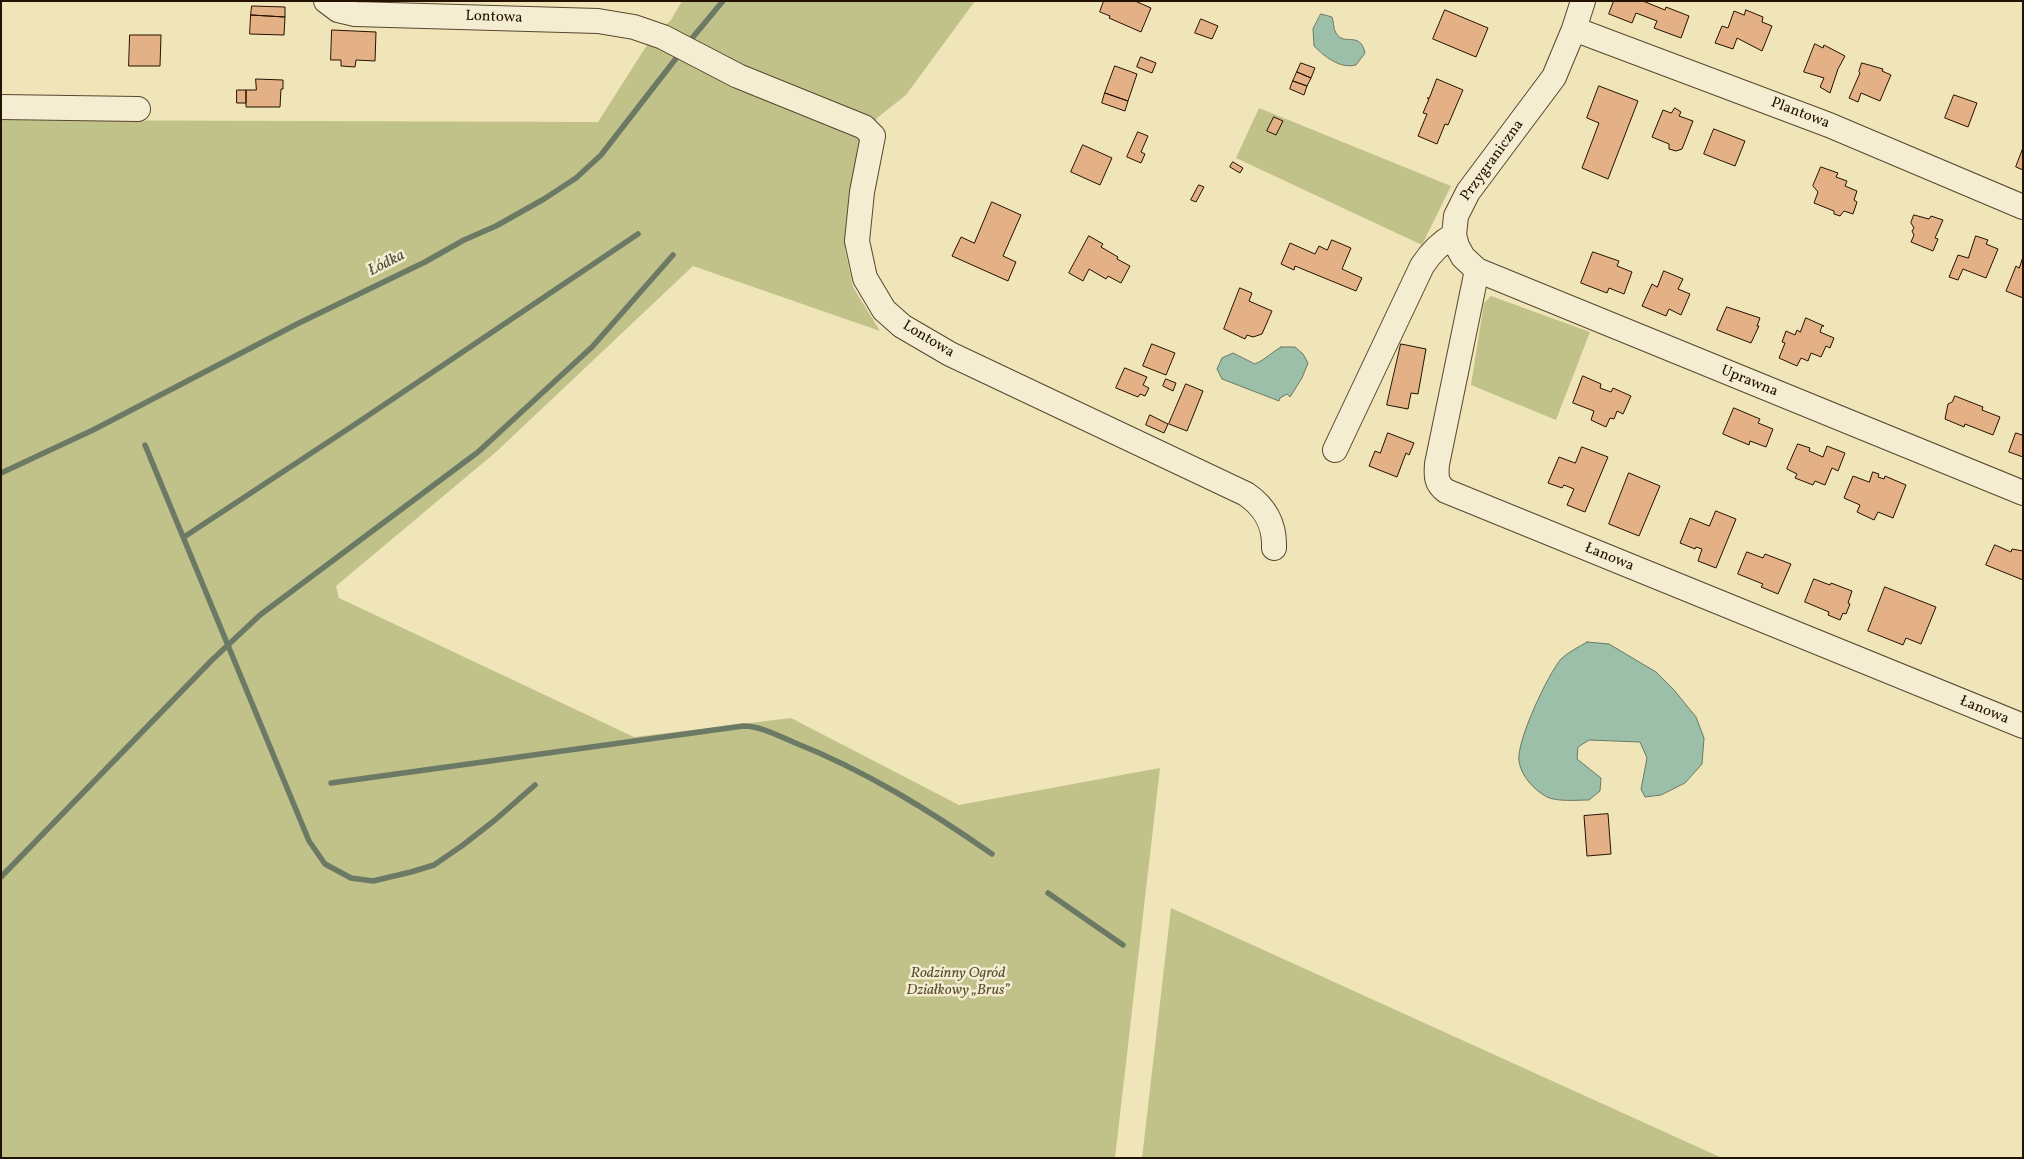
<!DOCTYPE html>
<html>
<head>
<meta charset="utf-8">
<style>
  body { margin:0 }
  #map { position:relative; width:2024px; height:1159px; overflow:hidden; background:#f0e4b9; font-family:Vollkorn,serif }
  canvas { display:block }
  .frame { position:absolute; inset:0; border:2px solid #241100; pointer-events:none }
</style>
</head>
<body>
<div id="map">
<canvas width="2024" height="1159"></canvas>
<div class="frame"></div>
</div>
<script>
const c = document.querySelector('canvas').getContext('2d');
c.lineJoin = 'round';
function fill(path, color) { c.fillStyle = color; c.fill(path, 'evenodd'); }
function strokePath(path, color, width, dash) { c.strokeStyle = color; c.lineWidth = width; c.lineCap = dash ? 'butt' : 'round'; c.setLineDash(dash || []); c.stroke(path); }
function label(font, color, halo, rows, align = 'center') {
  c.font = font + ' Vollkorn,serif'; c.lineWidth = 5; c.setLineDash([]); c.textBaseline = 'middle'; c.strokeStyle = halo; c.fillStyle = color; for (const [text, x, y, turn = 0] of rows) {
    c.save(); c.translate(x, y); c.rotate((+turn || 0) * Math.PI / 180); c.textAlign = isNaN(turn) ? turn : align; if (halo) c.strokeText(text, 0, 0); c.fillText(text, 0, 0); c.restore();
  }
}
const green = new Path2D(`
  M682 1H975L906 95 877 118 860 167 845 249 853 287 880 331 693 266 496 452 336 586 339 598 634 737 791 718 959 805 1160 768 1115 1158H1V120L598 122 649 42 671 20Z
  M1259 108 1451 186 1422 245 1236 158Z
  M1491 296 1590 332 1556 420 1471 385 1484 303Z
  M1171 908 1722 1158H1142Z`);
const water = new Path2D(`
  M1321 14 1332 17C1334 22 1333 29 1336 33 1344 47 1360 30 1365 53L1356 65C1340 69 1325 57 1314 46L1313 29Z
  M1281 347H1295L1303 354 1308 363 1302 378 1290 397 1287 394 1280 398 1279 401 1222 379 1217 369 1222 358 1233 353 1255 364C1265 360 1272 352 1281 347Z
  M1587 642 1609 644 1656 672 1674 690 1696 717 1704 738 1702 764 1685 783 1661 795 1645 797 1641 789 1647 758 1640 742 1589 740 1578 747 1577 759 1601 778 1600 791 1589 800C1577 800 1558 802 1547 797 1534 790 1521 776 1519 761 1516 742 1548 674 1561 659 1568 652 1579 647 1587 642Z`);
const stream = new Path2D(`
  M688 43 723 1
  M145 445 309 841 325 864 351 878 373 881 411 872 434 865 463 845 495 820 535 785
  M1 473 93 430 297 324 425 262 464 240 496 226 544 199 576 178 601 155 681 52
  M184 537 360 421 638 234
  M331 783 743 726C760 726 777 735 793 742 864 770 929 810 992 854
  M1 877 212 660 260 615 478 452 592 347 673 255
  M1048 893 1123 945`);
const building = new Path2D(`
  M1104 1H1135L1151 8 1141 32 1109 18 1110 16 1100 12Z
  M1614 1H1643L1665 10 1666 7 1689 16 1681 38 1654 28 1657 21 1636 13 1632 23 1609 14Z
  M252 6 285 7V17L251 15Z
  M1445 10 1488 28 1476 57 1433 39Z
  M1746 10 1763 17 1762 22 1772 26 1762 51 1737 38 1733 49 1715 43 1722 26 1728 28 1734 11 1744 15Z
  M251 15 285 17 284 35 250 34Z
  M1201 19 1218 26 1212 39 1195 33Z
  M332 30 376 32 375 61 356 60 355 67 341 66V60H331Z
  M130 35H161L160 66H129Z
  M1815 44 1823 48 1824 45 1845 56 1838 69 1830 93 1820 87 1824 78 1804 72Z
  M1141 57 1156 63 1152 73 1137 67Z
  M1301 63 1315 68 1311 78 1297 72Z
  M1862 63 1883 69 1882 71 1891 75 1880 101 1861 93 1858 102 1849 98 1860 73 1859 72Z
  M1115 66 1137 74 1128 101 1105 93Z
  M1297 72 1311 78 1307 86 1293 81Z
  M256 79 283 80V89H281L280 107H246V90H256Z
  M1437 79 1463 90 1448 125 1445 124 1437 144 1418 136 1427 114 1423 113 1429 99 1427 98H1429Z
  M1293 81 1307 86 1304 95 1290 89Z
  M1599 86 1638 101 1608 179 1582 168 1599 123 1587 118Z
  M237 90H246V103H237Z
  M1105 93 1128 101 1125 111 1102 103Z
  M1954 95 1977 103 1968 127 1945 118Z
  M1675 108 1681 112 1679 116 1693 121 1682 149 1676 151 1669 149V144L1652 137 1663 110 1671 113Z
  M1274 117 1283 121 1276 135 1267 131Z
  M1714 129 1745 141 1735 166 1704 154Z
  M1138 132 1148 136 1141 152 1145 154 1141 163 1127 157Z
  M1083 145 1112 158 1100 185 1071 172Z
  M2023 148V170L2016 167Z
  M1233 162 1243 168 1240 173 1230 167Z
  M1821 167 1838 173 1836 177 1847 181 1845 186 1857 191 1854 200 1857 202 1853 214 1844 211 1840 216 1834 214V211L1814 203 1818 192 1813 186Z
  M1199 185 1204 187 1196 202 1191 200Z
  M992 202 1021 215 1003 256 1016 262 1008 281 952 256 961 237 974 243Z
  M1914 215 1929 219 1931 216 1943 220 1935 238 1938 239 1933 251 1911 242 1914 235 1912 231 1914 228 1911 223Z
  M1089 236 1103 244 1101 247 1118 257 1117 259 1130 266 1121 283 1108 276 1106 279 1089 269 1083 281 1069 273Z
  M1976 236 1988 240 1986 244 1998 249 1986 278 1963 269 1958 280 1949 277 1958 255 1968 258Z
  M1332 240 1351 248 1342 269 1362 278 1356 291 1295 266 1294 270 1281 264 1290 243 1315 254 1319 246 1327 250Z
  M1593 252 1619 261 1617 266 1632 272 1624 294 1609 288 1607 293 1581 283Z
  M2023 257V298L2006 291 2016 266 2019 268Z
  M1664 271 1683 279 1678 289 1690 294 1681 315 1669 309 1666 316 1642 306 1652 284 1657 287Z
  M1240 288 1252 293 1249 301 1272 311 1262 334 1253 337 1247 335 1245 339 1224 329Z
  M1727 307 1760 318 1757 326H1759L1751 343 1717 330Z
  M1806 318 1824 326H1822L1820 332 1834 338 1830 348 1826 346 1821 357 1811 353 1808 361 1801 358 1797 366 1779 358 1785 343 1782 342 1786 331 1795 335 1797 330 1800 332Z
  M1152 344 1175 353 1166 375 1143 366Z
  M1401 344 1426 349 1418 394 1411 393 1408 409 1387 405Z
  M1125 368 1147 377 1143 385 1149 388 1145 396 1140 394 1138 397 1116 388Z
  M1583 376 1601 384 1600 388 1611 392 1613 388 1631 396 1623 414 1617 411 1614 419 1610 418 1606 427 1591 420 1594 411 1573 403Z
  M1166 379 1176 383 1173 391 1163 386Z
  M1186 384 1203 391 1187 431 1169 424Z
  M1955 396 1983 407 1982 410 2000 417 1993 435 1965 424 1964 427 1945 419 1948 404 1952 402Z
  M1734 408 1760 419 1758 423 1773 429 1766 447 1750 441 1749 445 1723 434Z
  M1150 415 1168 424 1164 433 1146 425Z
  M1388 433 1414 443 1409 455 1406 453 1397 477 1369 466 1375 451 1380 453Z
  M2016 433 2022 435 2023 433V457L2009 452Z
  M1798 444 1810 448 1809 451 1823 457 1827 446 1845 453 1838 471 1832 468 1825 485 1815 481 1813 485 1795 478 1797 474 1787 469Z
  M1582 447 1608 457 1585 512 1567 505 1574 489 1564 485 1562 488 1548 483 1559 457 1575 463Z
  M1873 472 1879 474 1878 477 1884 479 1885 476 1906 485 1893 518 1878 512 1874 520 1857 512 1860 505 1844 498 1853 476 1869 482Z
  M1629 473 1660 486 1639 536 1609 524Z
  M1716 511 1736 519 1716 568 1698 561 1702 549 1696 547 1695 549 1680 543 1690 518 1709 526Z
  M1995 545 2011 552 2012 549 2023 551V580L1986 565Z
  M1747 552 1763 558 1765 554 1791 564 1778 594 1761 587 1763 584 1738 574Z
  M1814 579 1830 585 1831 583 1852 591 1848 603 1850 604 1846 614 1843 613 1840 620 1828 615 1829 612 1805 602Z
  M1885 587 1936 607 1921 644 1906 638 1903 645 1868 631Z
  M1608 814 1611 854 1587 856 1584 816Z`);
const minor = new Path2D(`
  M326 1 338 10 355 14 598 21 634 27 663 37 738 76 864 127 873 136 862 192 857 241 865 278 884 310 902 326 950 354 1246 494C1265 507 1275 524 1274 548
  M1583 1 1574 29 1554 77 1468 192 1456 216 1454 235 1457 246 1463 257 1477 270 1437 464C1436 476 1436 484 1446 491L2023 726
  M1574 29 1829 125 2023 207
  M1 107 138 109
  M1477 270 2023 493
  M1335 450 1422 266C1431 252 1440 243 1454 235`);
const streetNames = [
  ["Lontowa",494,18,2],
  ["Plantowa",1800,114,21],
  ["Przygraniczna",1493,161,-54],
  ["Lontowa",928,340,31],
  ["Uprawna",1749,382,22],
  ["Łanowa",1609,558,22],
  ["Łanowa",1984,711,22]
];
const parkNames = [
  ["Rodzinny Ogród",958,974],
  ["Działkowy „Brus”",958,991]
];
const waterNames = [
  ["Łódka",387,264,-27]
];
fill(green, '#c1c28a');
fill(water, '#9bbfa9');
strokePath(water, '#6b7965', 1);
strokePath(stream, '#6b7965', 5.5);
fill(building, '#e3b185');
strokePath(building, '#241100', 1);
strokePath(minor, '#57462e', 26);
strokePath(minor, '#f5edd2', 24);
label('15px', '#241100', '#f5edd2', streetNames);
label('italic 15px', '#5b4f30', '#f5edd2', parkNames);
label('italic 16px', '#4e4e3b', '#f5edd2', waterNames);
</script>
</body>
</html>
